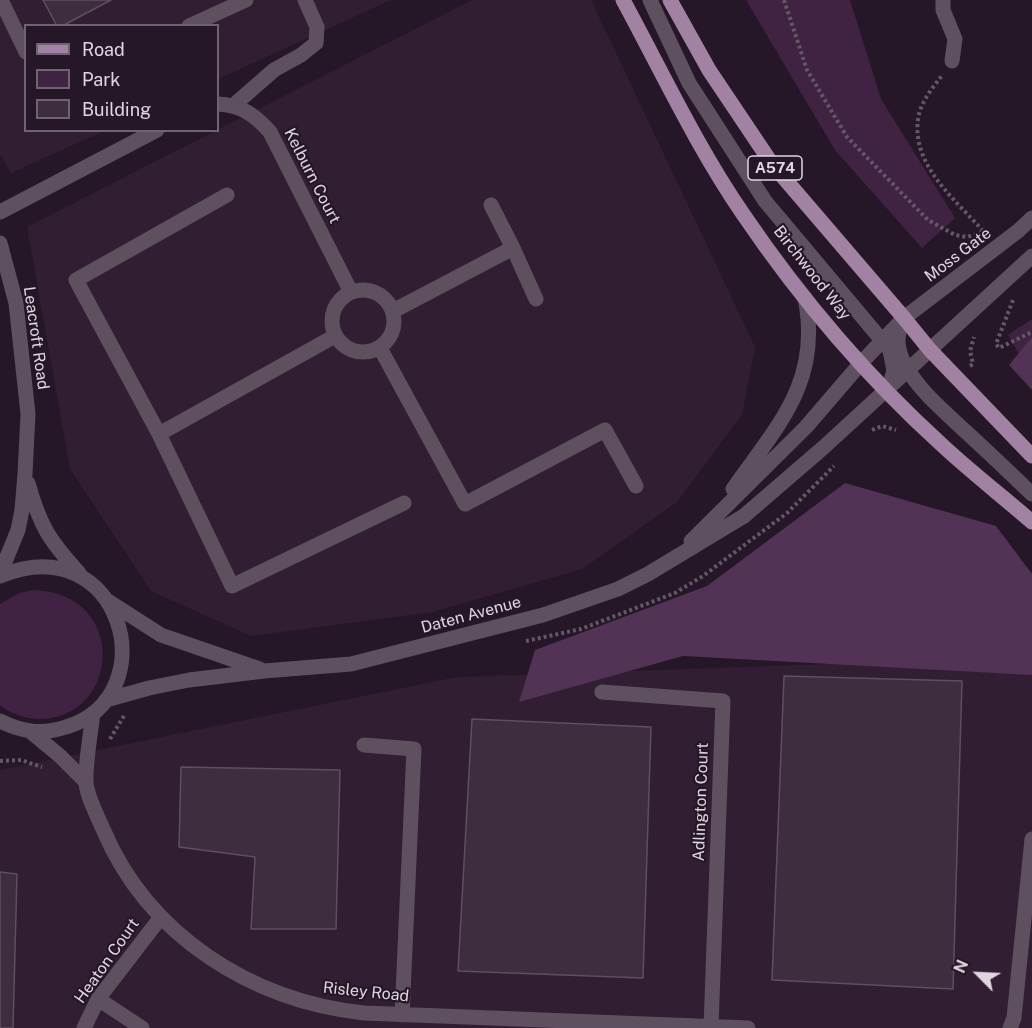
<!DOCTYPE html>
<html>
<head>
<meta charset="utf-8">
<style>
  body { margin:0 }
  #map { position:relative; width:1032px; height:1028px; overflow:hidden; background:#251727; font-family:"Public Sans",sans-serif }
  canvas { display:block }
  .legend { position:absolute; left:24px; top:24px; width:195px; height:108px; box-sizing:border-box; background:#251727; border:2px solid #706371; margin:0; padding:8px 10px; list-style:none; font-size:18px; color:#e0d6e1 }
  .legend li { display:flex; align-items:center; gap:12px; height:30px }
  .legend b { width:30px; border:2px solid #706371 }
  .north { position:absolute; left:948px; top:944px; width:60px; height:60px; -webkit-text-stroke:4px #251727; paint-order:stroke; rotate:294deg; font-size:16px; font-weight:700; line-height:24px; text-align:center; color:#e0d6e1 }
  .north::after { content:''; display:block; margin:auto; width:21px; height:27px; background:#e0d6e1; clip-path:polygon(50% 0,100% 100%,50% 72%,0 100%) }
</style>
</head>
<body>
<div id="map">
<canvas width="1032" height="1028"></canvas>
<ul class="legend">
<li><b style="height:8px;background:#a182a3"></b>Road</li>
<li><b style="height:16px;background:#402343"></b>Park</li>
<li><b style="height:16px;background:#3d2d3f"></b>Building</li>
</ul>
<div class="north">N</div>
</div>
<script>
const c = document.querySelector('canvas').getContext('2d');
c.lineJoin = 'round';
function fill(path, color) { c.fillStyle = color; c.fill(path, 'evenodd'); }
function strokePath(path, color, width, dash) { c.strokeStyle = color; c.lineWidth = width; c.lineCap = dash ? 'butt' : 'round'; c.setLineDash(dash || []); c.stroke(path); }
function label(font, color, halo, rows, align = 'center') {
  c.font = font + ' "Public Sans",sans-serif'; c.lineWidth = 4.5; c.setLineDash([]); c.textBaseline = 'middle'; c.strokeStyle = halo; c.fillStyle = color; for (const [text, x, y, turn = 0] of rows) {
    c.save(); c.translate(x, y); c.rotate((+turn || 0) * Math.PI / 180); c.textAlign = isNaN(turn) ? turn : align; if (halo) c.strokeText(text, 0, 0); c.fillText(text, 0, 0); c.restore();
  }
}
const built = new Path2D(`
  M0 0H391L218 79V26H26V130L104 131 11 173 0 154Z
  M472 0H591L755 347 742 415 677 502 582 569 432 612 251 636 151 591 70 469 27 227Z
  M1032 657V1028H0V770L457 677Z`);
const green = new Path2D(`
  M746 0H850L881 99 955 218 922 248 835 150Z
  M1032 319V376L1008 335Z
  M34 590C129 593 121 720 38 719 24 718 11 714 0 705V604L19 593Z`);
const forest = new Path2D(`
  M1032 337V390L1009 365Z
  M845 483 996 526 1032 574V675L683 656 519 702 535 650 707 586Z`);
const building = new Path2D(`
  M43 0H111L62 26H57Z
  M784 676 962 681 953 989 772 980Z
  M472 719 651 727 643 978 458 971Z
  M181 767 340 770 336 929H251L255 857 179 847Z
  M0 872 17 874 13 1028H0Z`);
const path = new Path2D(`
  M784 0 807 70 847 137 928 220 955 235 967 237 984 232C955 199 908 163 919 114 923 99 934 86 943 74
  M1013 300 996 344 999 348 1032 332
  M970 366 973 364 970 351 974 337
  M872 430 882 426 896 430
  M526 641 581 629 675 593 703 576 787 513 834 466
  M110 739 125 714
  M0 761 21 760 42 767`);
const minor = new Path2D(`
  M1 0 26 52
  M650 0 689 83 765 201 890 350 894 371 889 387
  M943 0V10L955 39 952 61
  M189 26 246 0
  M218 104C241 105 255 115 270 132L351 292
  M234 105 274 70 301 55 316 43 317 27 305 0
  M227 195 76 280 159 434 232 586 404 503
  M491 205 513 248
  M0 212 157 130
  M0 243 16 303 28 414 25 474 22 510 18 530 0 574
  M332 321a31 31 0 1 1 62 0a31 31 0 1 1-62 0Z
  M393 311 513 248 536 299
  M903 321C896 334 897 348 903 361 916 388 943 410 964 430 987 451 1009 472 1032 494
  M380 348 465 504 605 430 636 486
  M159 434 335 336
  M28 483C40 526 49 540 79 573
  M733 489C777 426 822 382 805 298
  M691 541 806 427 861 363 904 318 1018 231 1032 218
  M0 576C122 526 168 696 66 727 42 735 22 732 0 721
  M108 601 161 635 260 669
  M602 692 723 701 711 1027
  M106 700 149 688 189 680 264 671 351 664 543 615 618 589 648 574 744 516 824 447 1032 256
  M93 713C91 732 85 764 86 782 87 797 97 815 103 829 148 936 252 1001 364 1013L748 1028
  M31 732 60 756 86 782
  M364 745 414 749 402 1015
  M98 999 142 1028
  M84 1028 98 999 161 917
  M1010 1028 1014 1018 1032 839`);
const major = new Path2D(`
  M623 0C662 72 697 147 743 214 800 298 867 377 942 445 971 472 1002 496 1032 522
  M670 0 709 70 772 164 904 318 930 350 1032 456`);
const shields = [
  [775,168,54]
];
const shieldNames = [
  ["A574",775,168]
];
const streetNames = [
  ["Kelburn Court",312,176,63],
  ["Moss Gate",958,255,-37],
  ["Birchwood Way",812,273,52],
  ["Leacroft Road",36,338,82],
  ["Daten Avenue",471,615,-15],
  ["Adlington Court",701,802,-88],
  ["Heaton Court",107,961,-55],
  ["Risley Road",366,992,6]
];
fill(built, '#321e33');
fill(green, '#402343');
fill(forest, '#523255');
fill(building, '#3d2d3f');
strokePath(building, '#5f4e60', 1.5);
strokePath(path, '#645866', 4, [3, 3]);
strokePath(minor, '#5f5060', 15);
strokePath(major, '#a182a3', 15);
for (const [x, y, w] of shields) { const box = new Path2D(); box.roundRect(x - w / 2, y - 12, w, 24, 4.5); c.fillStyle = '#251727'; c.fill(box); strokePath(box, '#e0d6e1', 1.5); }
label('bold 15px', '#e0d6e1', null, shieldNames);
label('16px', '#e0d6e1', '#251727', streetNames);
</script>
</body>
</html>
